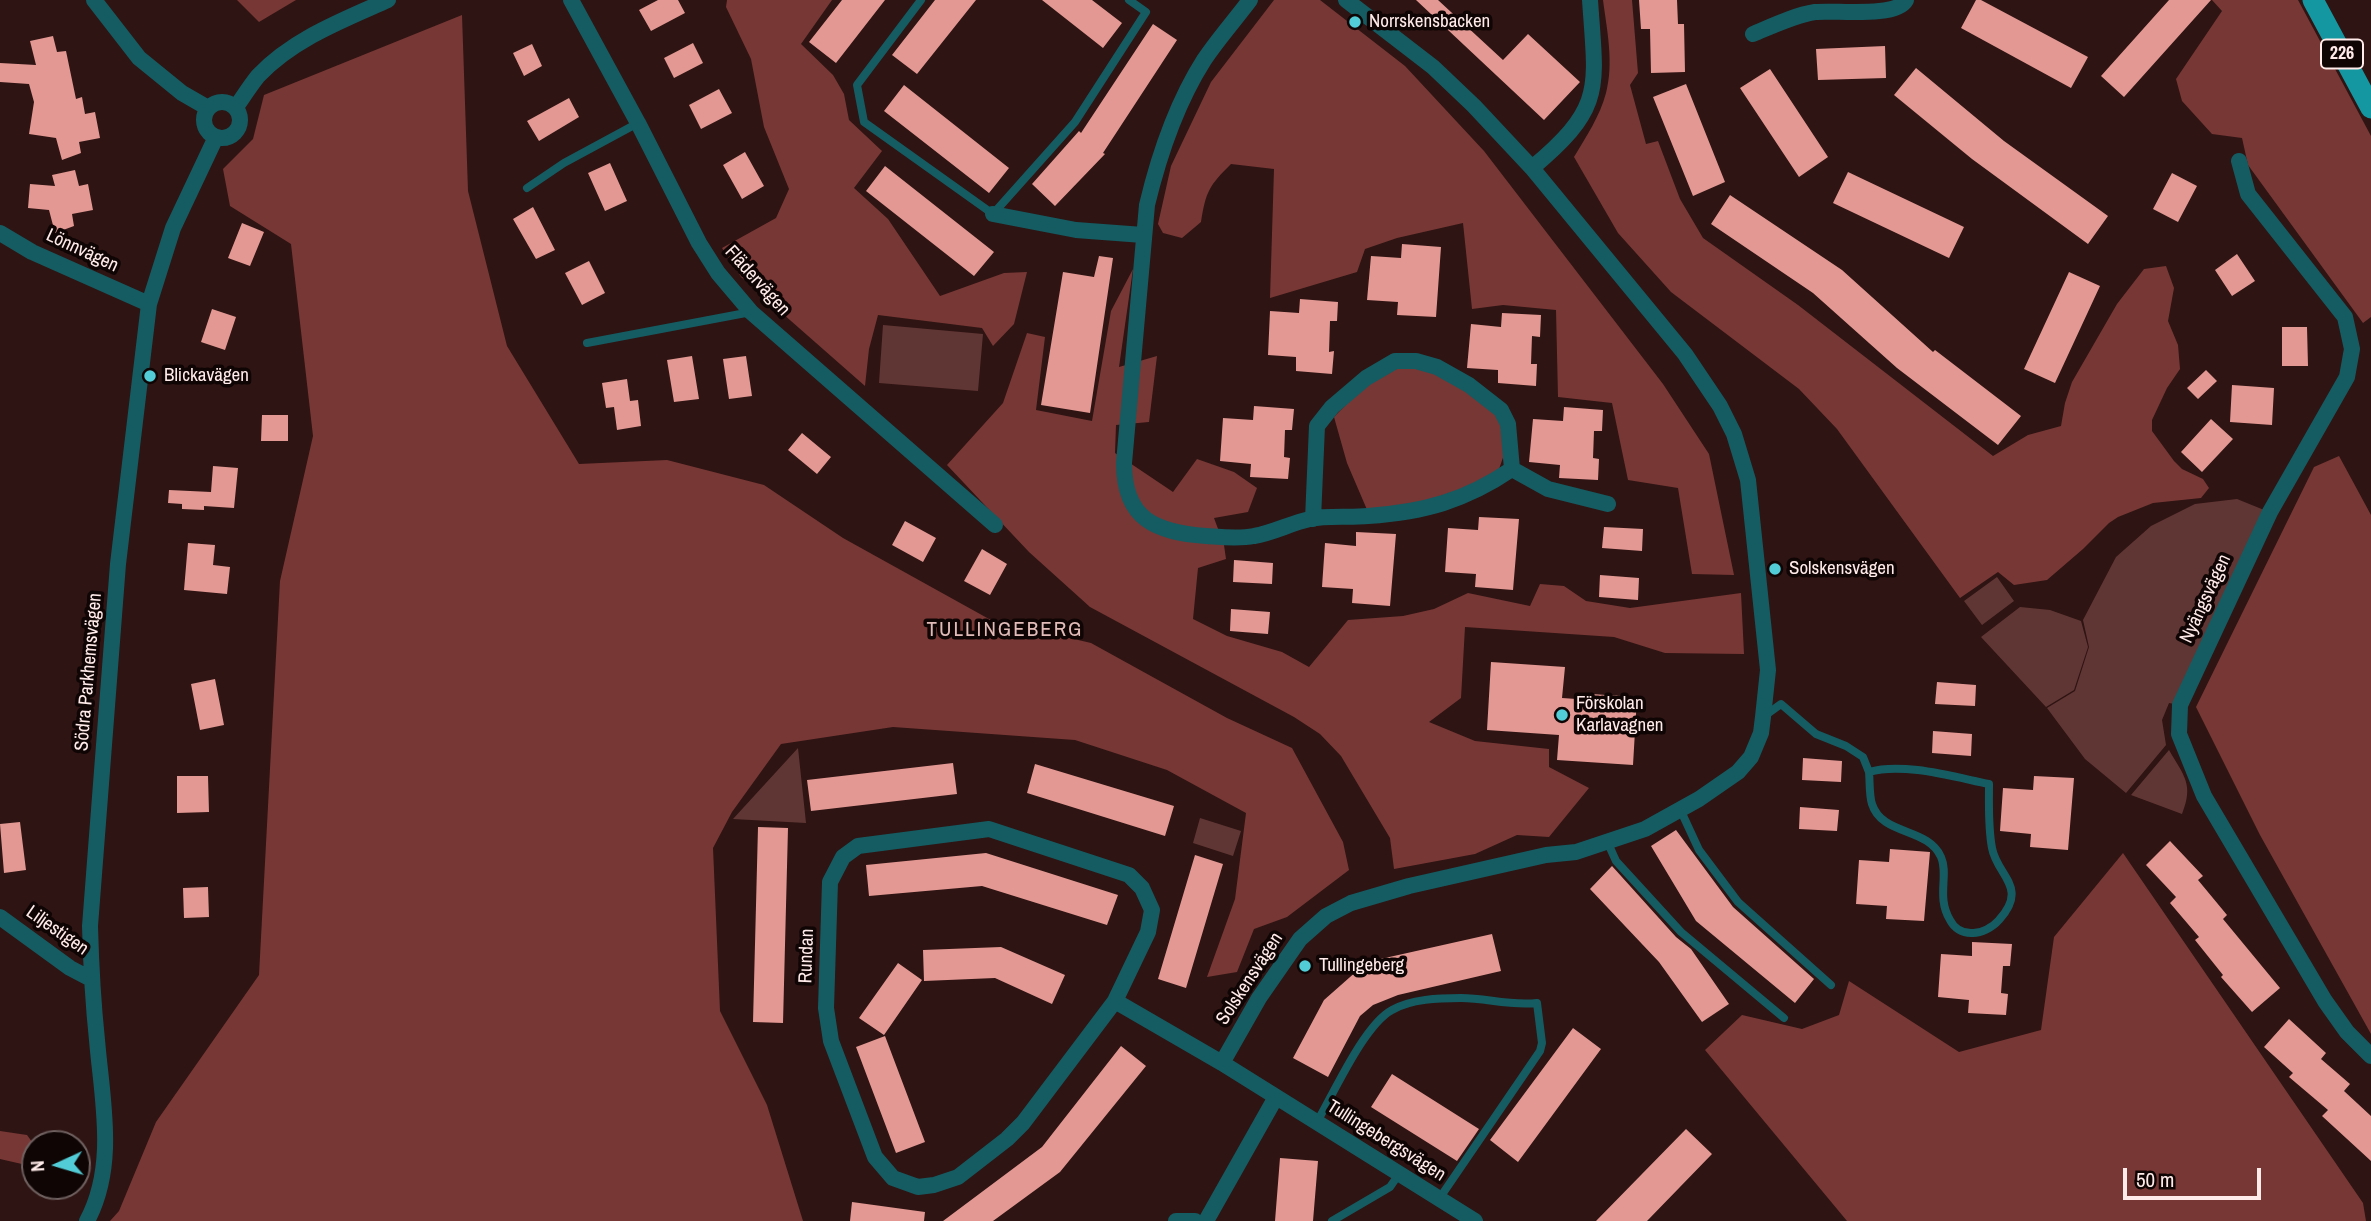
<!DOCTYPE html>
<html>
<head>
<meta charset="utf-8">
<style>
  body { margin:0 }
  #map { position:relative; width:2371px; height:1221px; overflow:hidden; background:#2e1413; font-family:"Archivo Narrow",sans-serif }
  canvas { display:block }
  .north { position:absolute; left:21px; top:1130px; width:70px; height:70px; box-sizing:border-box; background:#0f0504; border:2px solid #6f6160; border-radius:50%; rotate:266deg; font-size:19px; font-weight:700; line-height:28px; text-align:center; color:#ffebe9 }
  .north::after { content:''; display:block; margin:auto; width:24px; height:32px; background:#52ccd6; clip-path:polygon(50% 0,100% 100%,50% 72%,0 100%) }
  .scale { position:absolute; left:2123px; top:1168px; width:138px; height:32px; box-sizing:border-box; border:4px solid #ffebe9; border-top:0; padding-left:9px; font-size:21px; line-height:24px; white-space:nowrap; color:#ffebe9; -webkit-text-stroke:5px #0f0504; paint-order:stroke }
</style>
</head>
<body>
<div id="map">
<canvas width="2371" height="1221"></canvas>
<div class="north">N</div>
<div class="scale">50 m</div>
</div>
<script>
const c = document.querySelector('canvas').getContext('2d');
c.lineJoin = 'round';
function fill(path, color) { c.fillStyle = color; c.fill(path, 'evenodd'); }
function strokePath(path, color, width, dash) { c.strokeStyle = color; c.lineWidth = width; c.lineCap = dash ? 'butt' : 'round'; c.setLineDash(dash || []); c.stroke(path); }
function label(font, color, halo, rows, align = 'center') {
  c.font = font + ' "Archivo Narrow",sans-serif'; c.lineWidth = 7; c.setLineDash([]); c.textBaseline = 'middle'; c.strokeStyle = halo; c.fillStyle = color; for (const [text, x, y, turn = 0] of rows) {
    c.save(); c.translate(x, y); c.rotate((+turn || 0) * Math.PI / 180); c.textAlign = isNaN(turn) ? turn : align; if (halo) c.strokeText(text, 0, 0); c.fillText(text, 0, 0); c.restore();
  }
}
const green = new Path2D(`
  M883 325 983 334 978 391 879 383Z
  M2237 499 2269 512 2180 705 2169 703 2162 720 2166 745 2126 793 2085 759 2047 708 2075 691 2089 647 2083 620 2116 557 2151 526 2195 504Z
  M1997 577 2014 601 1982 625 1964 601Z
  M2020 607 2050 610 2081 621 2088 647 2074 690 2046 707 1981 637Z
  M798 748 806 823 733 819Z
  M2169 750C2184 776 2194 784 2182 814L2131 795Z
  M1200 818 1241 831 1233 856 1193 843Z`);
const forest = new Path2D(`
  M237 0H296L259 22Z
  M727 0H832L801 44 833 75 844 94 849 120 882 151 854 188 888 219 940 296 1004 273 1027 272 1014 324 993 346 982 328 878 315 869 349 865 386 741 277 722 248 776 218 789 189 764 127 751 59 726 7Z
  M1274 0H1320L1405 66 1484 151 1663 384 1709 454 1734 575 1692 574 1678 488 1628 480 1612 403 1558 397 1556 310 1503 305 1472 309 1463 223 1397 238 1365 249 1357 272 1270 298 1274 169 1231 164C1209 186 1206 191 1201 222L1182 238 1163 233 1158 224 1171 166 1211 82Z
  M1603 0H1632L1638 73 1630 85 1646 144 1658 141 1680 199 1703 238 1798 305 1993 456 2028 435 2061 426 2065 403 2072 382 2117 304 2144 269 2166 266 2174 288 2168 321 2178 345 2180 369 2167 388 2152 420V431L2174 461 2182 469 2203 479 2209 488 2201 498 2153 503 2118 517 2109 523 2083 549 2047 580 2014 585 1998 572 1960 598 1837 429 1799 389 1671 292 1618 233 1574 157C1586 137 1600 116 1606 93 1614 63 1607 30 1603 0Z
  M2212 0H2298L2371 136V317L2363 323 2248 165 2242 138 2212 134 2182 101 2176 79 2222 11Z
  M462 15 468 191 507 346 579 464 667 460 764 485 843 538 989 619 1091 643 1227 718 1292 748 1343 842 1349 870 1287 917 1254 929 1237 972 1207 977 1235 899 1246 813 1167 770 1075 740 893 727 781 744 732 812 713 848 720 1011 767 1105 803 1221H110L119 1211 156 1122 259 975 280 581 313 436 291 244 230 206 223 169 253 139 264 95Z
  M1133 269 1119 367 1157 356 1149 422 1116 425 1115 453 1173 492 1197 459 1234 472 1257 488 1248 512 1214 518 1224 545 1226 559 1198 568 1193 619 1227 636 1282 652 1309 667 1348 620 1403 616 1434 609 1468 593 1530 606 1540 584 1564 586 1586 601 1630 608 1741 593 1744 654 1665 653 1614 637 1465 627 1461 698 1429 722 1475 741 1549 749V767L1589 788 1549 837 1517 835 1475 854 1394 869 1390 838 1341 756 1320 734 1294 717 1090 607 1029 552 947 465 1003 403 1027 333 1045 337 1036 410 1092 421 1111 311Z
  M1408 366 1433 370 1470 392 1495 413 1502 424 1506 449 1499 469 1487 479 1427 505 1368 512 1347 463 1334 417C1358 393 1373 373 1408 366Z
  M2339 456 2371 515V1034L2260 835 2196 707 2314 467Z
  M2123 853 2363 1203 2366 1221H1847L1705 1050 1742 1015 1802 1029 1839 1015 1849 981 1959 1052 2041 1030 2054 937Z
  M0 1131 27 1135 35 1146V1167L0 1159Z`);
const building = new Path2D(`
  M658 0H678L685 13 651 31 639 10Z
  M842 0H885L836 63 809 42Z
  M935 0H976L917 74 892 55Z
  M1042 0H1092L1122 23 1103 48Z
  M1416 0H1438L1503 60 1528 34 1580 82 1544 120Z
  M1639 0H1677L1678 24H1684L1685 72 1651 73 1650 29H1641Z
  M1976 0H1981L2088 57 2071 88 1961 28Z
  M2169 0H2211L2124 97 2101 76Z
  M1153 24 1177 40 1103 153 1105 154 1055 206 1032 184 1079 131 1081 133Z
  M53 36 57 52 66 51 76 99 82 97 85 114 95 112 100 138 79 142 81 153 62 160 56 138 29 134 34 102 29 84 0 82V63L36 65 30 41Z
  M693 43 703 63 674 78 664 58Z
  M532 44 542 66 524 76 513 53Z
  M1885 46 1886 78 1818 80 1816 49Z
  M1916 68 2004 141 2108 216 2088 244 1972 159 1894 95Z
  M1770 69 1828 157 1799 177 1740 88Z
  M1686 84 1725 182 1693 196 1653 97Z
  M904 85 1009 168 989 193 884 111Z
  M719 89 732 113 701 129 689 105Z
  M569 98 579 117 539 141 527 121Z
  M745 152 764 186 742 199 723 165Z
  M610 163 627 201 605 211 588 173Z
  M885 166 994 252 974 276 866 191Z
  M75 170 79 186 88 184 93 210 72 214 74 226 55 233 49 210 28 208 30 184 55 186 52 175Z
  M1848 172 1964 227 1949 258 1833 203Z
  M2172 173 2197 186 2178 222 2153 209Z
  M1730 195 1842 270 1933 352 1935 350 2021 416 1998 445 1897 368 1813 293 1711 224Z
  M533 207 555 250 536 259 513 219Z
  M242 223 264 232 250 266 228 258Z
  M1402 244 1441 247 1436 317 1397 315 1398 302 1367 300 1371 256 1401 258Z
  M2237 254 2255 281 2232 296 2215 270Z
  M1099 256 1113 258 1090 413 1041 405 1063 272 1094 277Z
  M589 261 605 293 582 305 565 273Z
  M2069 272 2100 286 2055 383 2024 369Z
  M1300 299 1338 302 1337 321H1330L1329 352 1334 351 1332 374 1296 371V357L1268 355 1270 311 1299 313Z
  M212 309 236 317 225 350 201 342Z
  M1502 313 1541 315 1540 337 1532 336 1531 364H1537L1536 386 1498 383V370L1467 368 1471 324 1501 327Z
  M2282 327H2307L2308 366H2282Z
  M692 356 699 399 674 402 667 360Z
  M746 356 752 396 729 399 723 359Z
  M2206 370 2217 381 2198 399 2187 388Z
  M627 379 630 401 638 400 641 426 617 430 614 407 606 408 602 383Z
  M2232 385 2274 388 2272 425 2230 422Z
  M1254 406 1294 409 1292 430H1285L1284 457 1290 458 1288 479 1250 477 1251 464 1220 461 1223 418 1253 420Z
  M1564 407 1603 410 1602 431H1594L1593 458 1599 459 1598 480 1559 478 1560 465 1529 462 1533 419 1563 421Z
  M262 415H288V441H261Z
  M2211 419 2233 439 2202 472 2181 452Z
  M802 433 831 457 817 474 788 450Z
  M213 466 238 468 234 508 204 506V510L182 509V504L168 503 169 490 211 492Z
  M1479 517 1519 519 1513 590 1475 587 1476 574 1445 572 1448 528 1478 530Z
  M905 521 936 538 923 562 892 545Z
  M1604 527 1643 529 1642 551 1602 548Z
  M1356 532 1396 534 1390 606 1352 603 1353 589 1322 587 1325 543 1356 546Z
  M188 543 215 545 213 565 230 567 227 594 184 590Z
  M982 549 1007 564 990 595 964 581Z
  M1234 560 1273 563 1272 584 1233 582Z
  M1600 575 1639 578 1638 600 1599 597Z
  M1231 609 1270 612 1268 634 1230 631Z
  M1491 662 1565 667 1562 698 1591 700V694L1637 697 1633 765 1557 760 1559 735 1487 730Z
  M215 679 224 725 200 730 191 684Z
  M1937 682 1976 685 1975 706 1935 704Z
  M1933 731 1972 734 1971 756 1932 753Z
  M1803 758 1842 761 1841 782 1802 780Z
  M953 763 957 794 811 811 807 780Z
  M1035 764 1174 806 1165 836 1027 793Z
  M177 776H208L209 812 177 813Z
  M2034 776 2074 778 2068 850 2030 847 2031 834 2000 831 2003 788 2033 790Z
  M1800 807 1839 810 1837 831 1799 829Z
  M20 822 26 870 4 873 0 824Z
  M758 827 788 828 783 1023 753 1022Z
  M1676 830 1733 907 1814 979 1795 1003 1696 921 1651 846Z
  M2170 841 2203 876 2198 880 2227 915 2223 919 2280 988 2252 1012 2221 977 2223 975 2195 940 2199 937 2170 903 2176 897 2146 865Z
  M1890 849 1930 852 1924 921 1886 919 1887 906 1856 904 1859 860 1889 862Z
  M986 853 1118 895 1107 925 982 886 869 896 866 865Z
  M1195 855 1223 864 1186 988 1158 979Z
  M1612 866 1676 937 1691 949 1729 1004 1702 1022 1659 962 1590 889Z
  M208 887 209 917 184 918 183 888Z
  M1492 934 1501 971 1398 995 1373 1005 1360 1016 1328 1077 1293 1058 1324 1000 1358 970 1376 960Z
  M1972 942 2012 944 2010 966H2003L2001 993 2008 994 2006 1015 1968 1013 1969 1000 1938 997 1941 954 1972 956Z
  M1001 947 1065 975 1052 1004 995 978 924 981 923 950Z
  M898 963 922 980 884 1035 859 1018Z
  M2289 1019 2326 1053 2321 1059 2350 1084 2344 1091 2371 1116V1161L2322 1116 2328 1110 2289 1077 2293 1073 2264 1047Z
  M1573 1028 1601 1049 1518 1162 1490 1140Z
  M885 1036 925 1142 896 1153 856 1047Z
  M1121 1046 1146 1066 1060 1172 993 1221H943L1042 1147Z
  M1392 1074 1479 1129 1457 1161 1371 1107Z
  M1686 1129 1712 1154 1647 1221H1596Z
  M1280 1158 1318 1161 1313 1221H1275Z
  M852 1202 925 1212 924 1221H850Z`);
const service = new Path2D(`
  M921 0 857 85 864 122 993 214 1075 122 1146 12 1129 0
  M527 188 564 163 638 123
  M587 343 751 312
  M1763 717 1781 704 1816 734 1846 746 1863 757 1869 772C1903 762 1954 777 1989 784 1989 805 1988 827 1992 848 1997 876 2029 887 1999 920 1993 927 1981 934 1971 933 1962 933 1954 928 1950 920 1936 897 1949 875 1941 857 1928 827 1882 836 1872 804 1869 795 1870 782 1869 772
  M1680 809 1699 850 1738 902 1831 985
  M1607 841 1616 861 1681 932 1784 1018
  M1317 1122C1334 1093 1364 1025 1392 1010 1411 999 1439 998 1461 998 1487 998 1508 1006 1537 1003L1542 1043 1540 1051 1439 1199
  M1332 1221 1390 1187 1399 1174`);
const minor = new Path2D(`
  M94 0 139 58 182 93 208 108
  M571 0 638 123 699 243 718 273 751 312 995 525
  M1250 0C1235 20 1218 39 1204 60 1176 104 1159 155 1147 205L1124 463C1124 520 1156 532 1206 536 1222 537 1238 539 1254 536 1273 533 1291 523 1310 519 1328 515 1349 518 1368 516 1424 512 1465 501 1512 469L1548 489 1608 504
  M1753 34C1772 26 1795 15 1815 12 1836 10 1896 18 1906 0
  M204 120a18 18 0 1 1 36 0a18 18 0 1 1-36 0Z
  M236 107C243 97 250 86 258 76 293 39 343 20 388 0
  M2239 161 2248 194 2345 317 2352 349 2347 377 2270 512 2180 705 2179 734 2204 796 2325 1001 2347 1032 2371 1056
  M1532 168C1605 107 1596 89 1590 0
  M993 214 1076 230 1143 235
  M0 233 32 252 149 304
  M1313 519 1317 426 1332 407 1366 378 1395 361H1416L1437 367 1469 385 1501 410 1508 424 1512 469
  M989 829 1129 875 1142 888 1152 910 1148 932 1115 1001 1023 1123 1007 1139 958 1177 934 1185 918 1187 893 1178 875 1157 831 1041 826 1008 830 882 843 857 858 846Z
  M0 917 70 968 91 979
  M1115 1001 1222 1063 1475 1221
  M1222 1063 1259 998 1284 962 1300 939 1326 916 1351 903 1409 886 1546 855 1576 852 1645 829 1699 799 1738 772 1751 757 1761 733 1763 717 1768 670 1748 480 1734 434 1720 406 1685 354 1532 168 1474 106 1433 67 1346 0
  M87 1221C117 1165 102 1100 97 1040 93 1002 91 964 90 926L118 564 149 304 173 228 216 137
  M1176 1221H1195
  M1206 1221 1276 1097`);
const primary = new Path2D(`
  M2313 0 2371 108`);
const markers = [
  [1355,22,7,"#52ccd6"],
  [150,376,7,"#52ccd6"],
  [1775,569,7,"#52ccd6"],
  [1562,715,7,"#52ccd6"],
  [1305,966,7,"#52ccd6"]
];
const shields = [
  [2342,54,42]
];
const shieldNames = [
  ["226",2342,54]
];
const poiNames = [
  ["Norrskensbacken",1369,22],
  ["Blickavägen",164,376],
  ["Solskensvägen",1789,569],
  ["Förskolan",1576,704],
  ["Karlavagnen",1576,726],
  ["Tullingeberg",1319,966]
];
const streetNames = [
  ["Lönnvägen",82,251,25],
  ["Flädervägen",757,281,48],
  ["Nyängsvägen",2206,599,-65],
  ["Södra Parkhemsvägen",89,672,-85],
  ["Liljestigen",57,931,35],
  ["Rundan",807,956,-88],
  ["Solskensvägen",1250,979,-57],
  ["Tullingebergsvägen",1386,1141,32]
];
const neighbourhoodNames = [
  ["TULLINGEBERG",1005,630]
];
fill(green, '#603634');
fill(forest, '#773735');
fill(building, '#e39893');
strokePath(service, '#145c62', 8);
strokePath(minor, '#145c62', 16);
strokePath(primary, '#1497a1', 21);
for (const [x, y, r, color] of markers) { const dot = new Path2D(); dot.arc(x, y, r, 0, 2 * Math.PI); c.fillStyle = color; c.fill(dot); strokePath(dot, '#0f0504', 2.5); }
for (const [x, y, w] of shields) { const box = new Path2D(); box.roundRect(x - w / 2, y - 14.5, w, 29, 5); c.fillStyle = '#0f0504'; c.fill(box); strokePath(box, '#ffebe9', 2); }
label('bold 18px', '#ffebe9', null, shieldNames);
label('19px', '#ffebe9', '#0f0504', poiNames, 'left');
label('19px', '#ffebe9', '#0f0504', streetNames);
c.letterSpacing = '2px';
label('21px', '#e0bbb8', '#0f0504', neighbourhoodNames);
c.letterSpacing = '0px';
</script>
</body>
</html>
